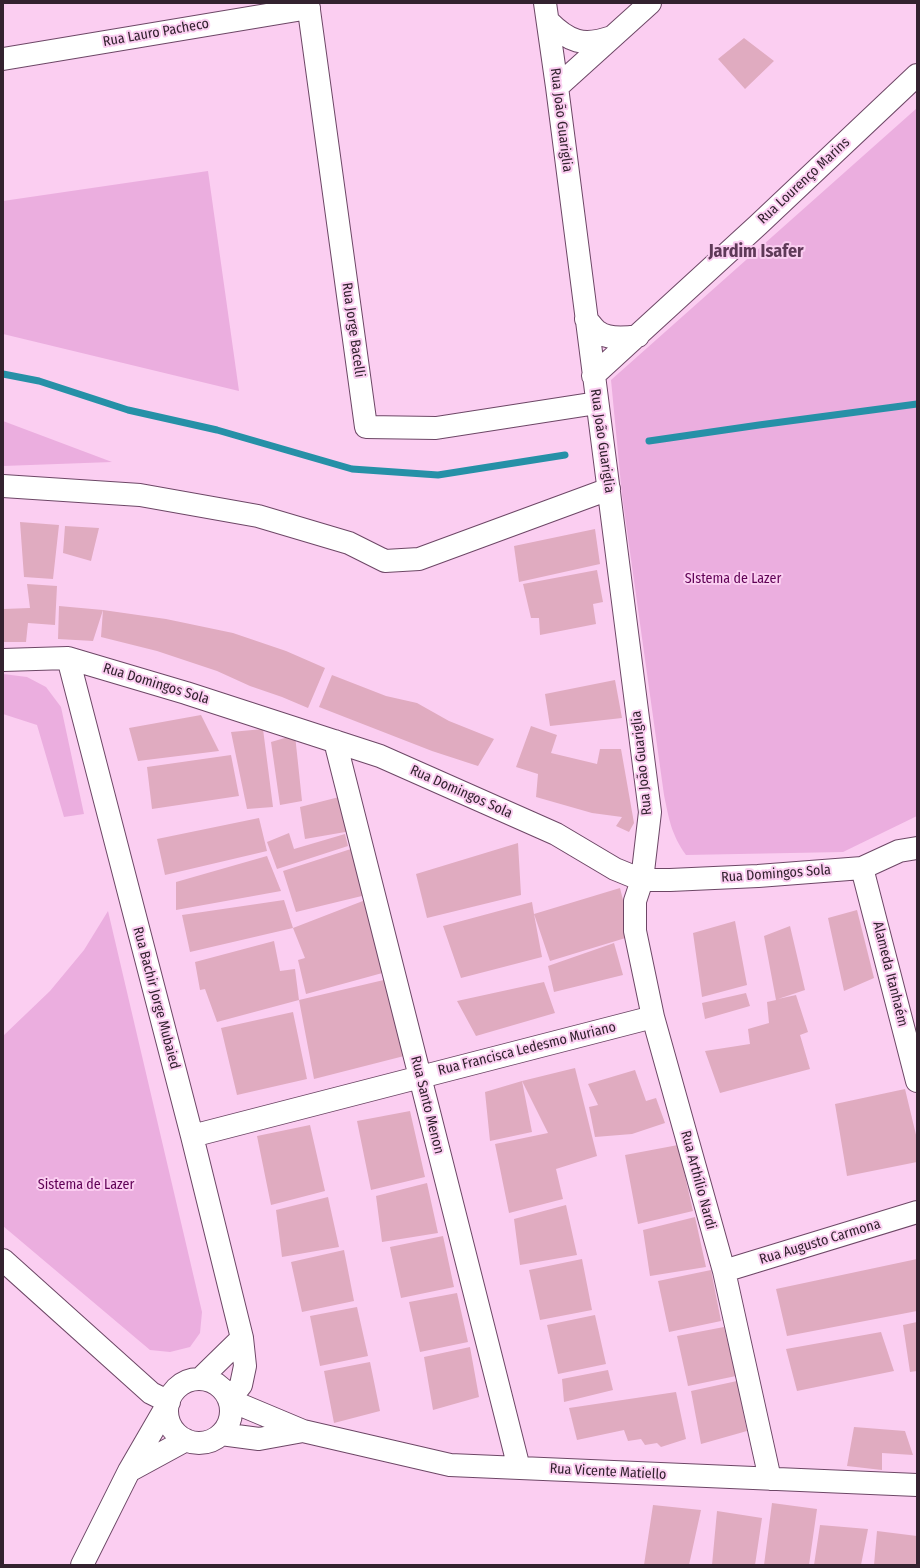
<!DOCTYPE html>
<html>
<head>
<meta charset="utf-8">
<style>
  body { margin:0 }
  #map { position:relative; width:920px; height:1568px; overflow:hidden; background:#fbcef1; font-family:"Fira Sans Condensed",sans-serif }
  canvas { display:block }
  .frame { position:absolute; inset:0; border:4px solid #33222f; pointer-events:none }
</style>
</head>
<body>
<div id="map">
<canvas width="920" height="1568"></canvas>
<div class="frame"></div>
</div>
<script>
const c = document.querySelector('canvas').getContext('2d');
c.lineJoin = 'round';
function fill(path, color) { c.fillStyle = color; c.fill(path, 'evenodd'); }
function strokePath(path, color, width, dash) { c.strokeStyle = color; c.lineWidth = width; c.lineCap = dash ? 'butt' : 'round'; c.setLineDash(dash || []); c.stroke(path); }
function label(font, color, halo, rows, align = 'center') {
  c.font = font + ' "Fira Sans Condensed",sans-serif'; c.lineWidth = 4; c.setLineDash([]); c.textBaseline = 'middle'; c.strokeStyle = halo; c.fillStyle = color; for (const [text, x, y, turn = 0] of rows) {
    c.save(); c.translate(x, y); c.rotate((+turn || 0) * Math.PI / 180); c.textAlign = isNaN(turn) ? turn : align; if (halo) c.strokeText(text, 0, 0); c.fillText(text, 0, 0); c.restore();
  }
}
const green = new Path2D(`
  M917 108V816L843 852 686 855C671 834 669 819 664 795L622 495 611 380Z
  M208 171 239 391 3 334V201Z
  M3 421 112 462 3 466Z
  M3 674 27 677 46 687 61 707 84 814 64 817 37 725 3 714Z
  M108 911 202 1312 200 1333 190 1347 170 1352 150 1350 3 1226V1036L50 991 84 950Z`);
const stream = new Path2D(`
  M3 374 39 381 128 410 217 430 352 469 438 475 565 455
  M649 441 759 425 917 404`);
const building = new Path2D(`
  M744 38 774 61 745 89 718 59Z
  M20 522 59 525 53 579 24 577Z
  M65 526 99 528 91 561 63 553Z
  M595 529 600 564 519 582 514 546Z
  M597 570 603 602 593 604 596 624 540 635 539 618H531L523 584Z
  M27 584 57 586 55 625 28 623 26 642H3V609L30 608Z
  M59 606 103 610 166 619 233 633 286 651 325 668 308 708 282 697 250 686 217 671 157 651 101 637 103 610 93 641 58 639Z
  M332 675 386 696 417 703 449 721 494 739 478 766 432 751 319 707Z
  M615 680 622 718 550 726 545 694Z
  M201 715 219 751 138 761 129 728Z
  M531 726 557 735 551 753 597 764 600 749H621L634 823 629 832 616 826 622 817 592 813 536 797 538 774 516 767Z
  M263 729 273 807 247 809 231 732Z
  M295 735 302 801 280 805 271 742Z
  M231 755 239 796 152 809 147 767Z
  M343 796 351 831 305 839 300 807Z
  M259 818 267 851 165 875 157 839Z
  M289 833 294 849 345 834 348 846 277 869 267 842Z
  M518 843 521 895 427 918 416 874Z
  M357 847 366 895 296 912 283 871Z
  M267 856 281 891 176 910V882Z
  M620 888 632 936 550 961 534 914 542 957 461 978 443 926 532 902 534 914Z
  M368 899 386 972 306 994 298 960 305 958 293 928Z
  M284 900 293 928 190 952 182 915Z
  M857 910 874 978 844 991 828 918Z
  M735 921 747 985 702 997 693 933Z
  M790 926 805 990 778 999 796 995 808 1032 800 1035 810 1069 720 1093 705 1051 750 1044 748 1029 769 1023 767 1002 776 1000 764 936Z
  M274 941 280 971 295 969 299 1000 217 1022 205 989 200 990 195 962Z
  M614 943 623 975 554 992 548 966Z
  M388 979 408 1055 314 1079 299 1000Z
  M544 982 555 1013 476 1036 457 1001Z
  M746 993 750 1006 705 1019 702 1003Z
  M293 1012 307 1079 237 1095 221 1028Z
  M575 1068 597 1156 556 1169 563 1199 509 1213 495 1144 548 1133 522 1081 532 1132 490 1141 485 1092 522 1081Z
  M635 1070 646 1101 656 1098 665 1123 632 1134 595 1137 589 1107 598 1105 588 1084Z
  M905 1089 917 1139V1162L847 1176 835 1104Z
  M410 1111 425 1177 371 1190 357 1121Z
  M310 1125 325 1191 271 1205 257 1136Z
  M678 1145 693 1211 638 1224 625 1155Z
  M427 1183 438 1233 382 1242 376 1196Z
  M328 1197 339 1247 282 1257 276 1210Z
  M566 1205 577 1255 520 1265 514 1219Z
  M695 1217 706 1267 650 1276 643 1230Z
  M443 1236 454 1287 401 1298 390 1247Z
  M344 1250 354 1301 302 1312 291 1262Z
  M582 1259 592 1310 540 1320 529 1270Z
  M917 1259V1311L787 1336 776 1289Z
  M711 1270 721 1321 669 1332 658 1281Z
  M457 1293 468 1342 420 1352 409 1302Z
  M357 1307 368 1356 320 1366 310 1316Z
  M595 1315 606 1364 558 1374 547 1325Z
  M917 1322V1371L910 1372 903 1325Z
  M724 1327 736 1376 688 1386 677 1336Z
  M881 1332 894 1371 797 1391 786 1349Z
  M470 1347 479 1397 433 1410 424 1357Z
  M370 1362 380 1411 334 1423 324 1371Z
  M608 1370 613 1390 564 1402 562 1379Z
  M737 1381 747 1431 701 1444 691 1391Z
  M676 1392 686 1439 661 1447 657 1443 645 1445 641 1439 628 1441 624 1430 577 1440 569 1408Z
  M854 1427 905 1431 913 1455 882 1453V1470L847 1466Z
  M772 1503 817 1509 809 1565H764Z
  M653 1505 701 1510 689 1565H644Z
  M717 1511 762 1518 755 1565H712Z
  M820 1525 868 1529 861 1565H814Z
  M877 1531 917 1536V1565H874Z`);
const minor = new Path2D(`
  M308 3 366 427 436 428 597 403
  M545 3 557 87 650 812 642 880 635 901V931L653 1017 724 1271 770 1479
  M548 21C569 42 583 47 612 37
  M3 59 309 8
  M557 87 650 3
  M586 319C590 323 593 328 597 331 608 340 625 338 638 336
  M593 376 758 225 917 75
  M3 486 140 495 258 516 349 543 385 561 419 559 609 489
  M68 658 192 1136 242 1338 245 1366 241 1385 229 1400
  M3 660 68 658 186 693 380 756 556 834 615 869 642 880H670L758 876 862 868 899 851 917 848
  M335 741 519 1468
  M862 868 917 1081
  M192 1136 653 1017
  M3 1260 151 1393 169 1402
  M724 1271 917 1212
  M200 1379 242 1338
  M167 1411a32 32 0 1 1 64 0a32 32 0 1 1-64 0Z
  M229 1400 303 1431 450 1465 917 1485
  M221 1434 259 1439 303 1431
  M129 1471 186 1440
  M82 1565 129 1471 169 1402`);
const streetNames = [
  ["Rua Lauro Pacheco",156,33,-10],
  ["Rua João Guariglia",561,120,83],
  ["Rua Lourenço Marins",804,181,-43],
  ["Rua Jorge Bacelli",353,330,82],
  ["Rua João Guariglia",602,441,82],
  ["Rua Domingos Sola",156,684,17],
  ["Rua João Guariglia",642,763,-96],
  ["Rua Domingos Sola",461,792,24],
  ["Rua Domingos Sola",776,874,-4],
  ["Alameda Itanhaém",890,974,76],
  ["Rua Bachir Jorge Mubaied",156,998,75],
  ["Rua Francisca Ledesmo Muriano",527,1049,-14],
  ["Rua Santo Menon",427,1105,76],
  ["Rua Arthílio Nardi",698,1180,75],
  ["Rua Augusto Carmona",820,1242,-17],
  ["Rua Vicente Matiello",608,1472,3]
];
const parkNames = [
  ["SIstema de Lazer",733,579],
  ["Sistema de Lazer",86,1185]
];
const districtNames = [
  ["Jardim Isafer",756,252]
];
fill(green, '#ebaedf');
strokePath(stream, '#2690a7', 7);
fill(building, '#e0abc0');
strokePath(minor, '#6d4766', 24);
strokePath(minor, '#fff', 22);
label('14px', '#33222f', '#fbcef1', streetNames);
label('14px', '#5f0155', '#fbcef1', parkNames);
label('bold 18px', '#5f3a58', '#fbcef1', districtNames);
</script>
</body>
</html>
